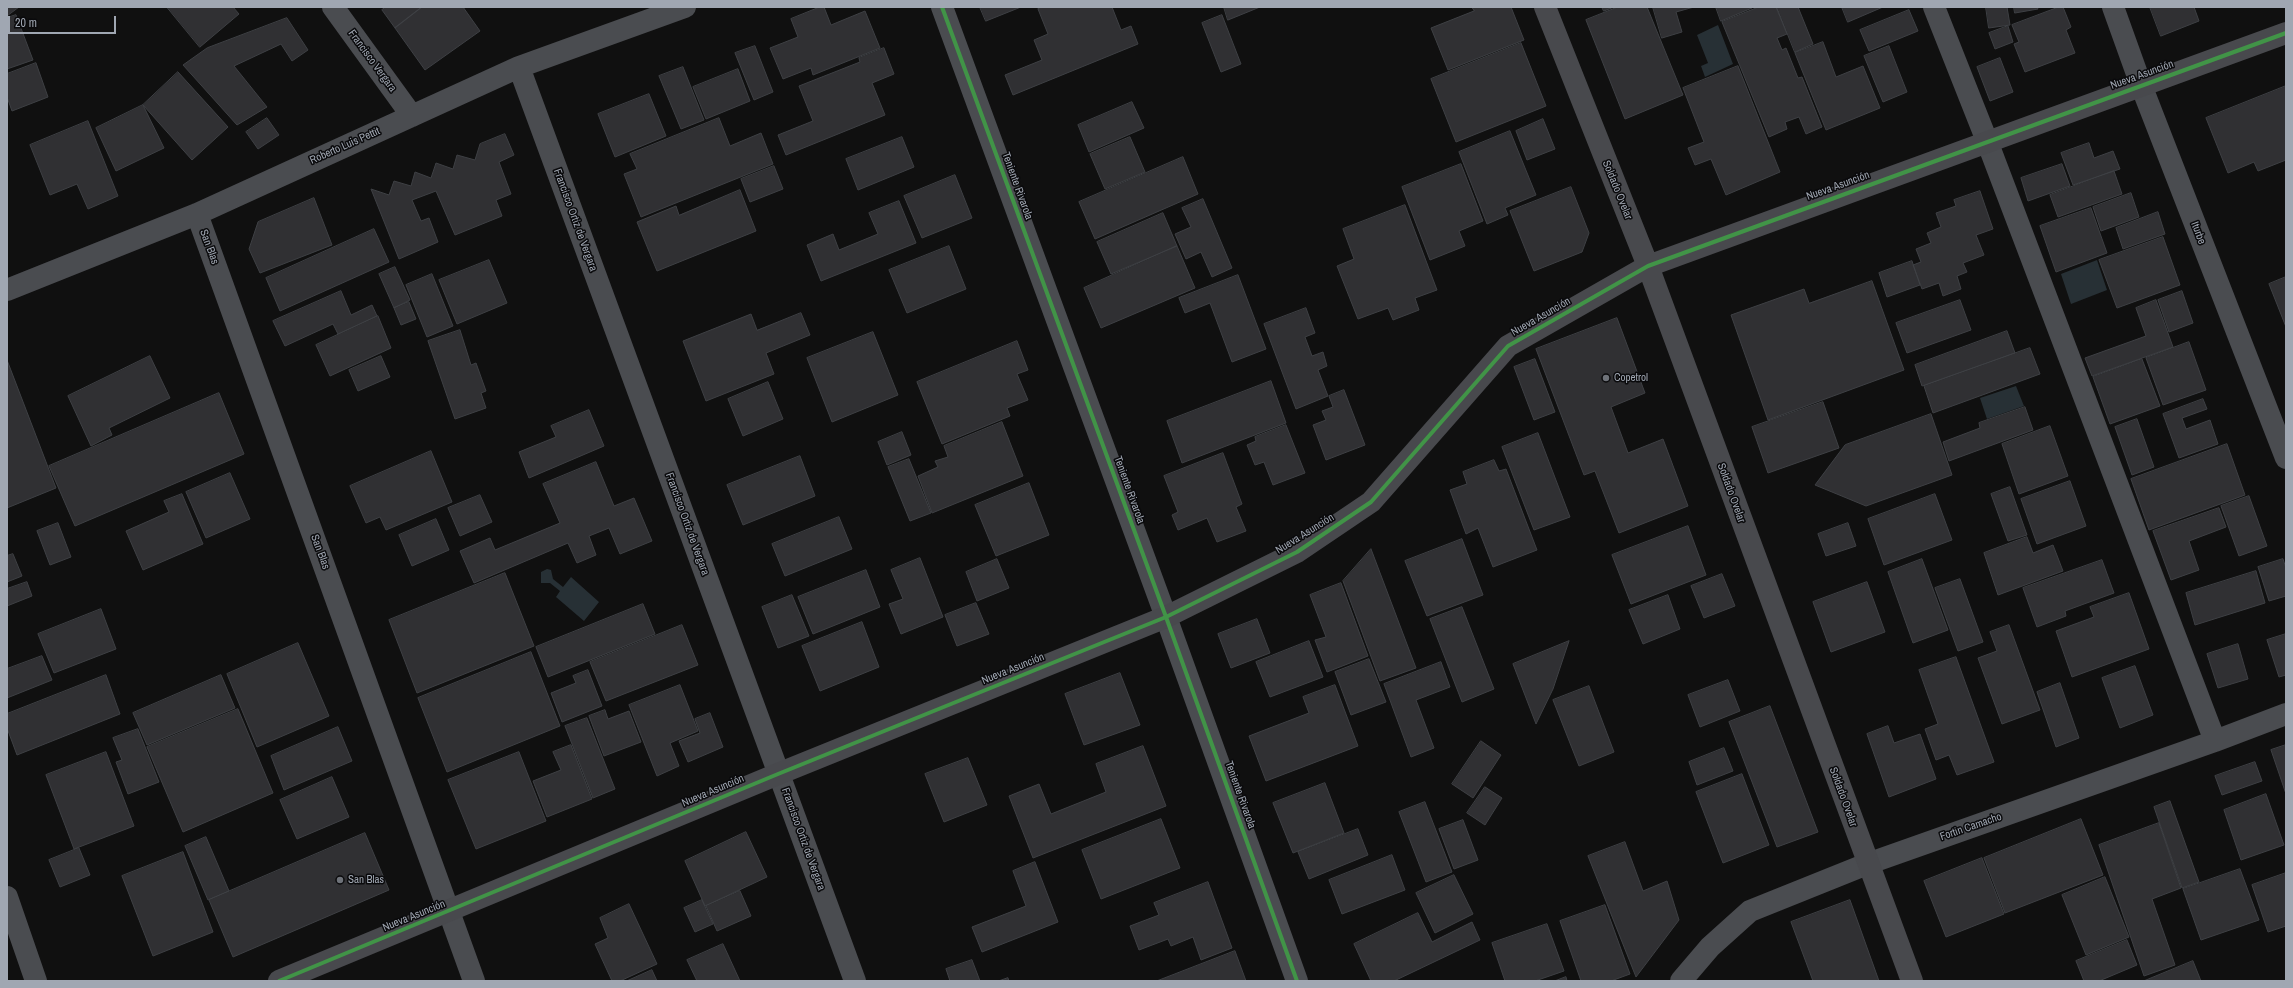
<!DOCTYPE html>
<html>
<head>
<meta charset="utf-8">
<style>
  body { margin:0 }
  #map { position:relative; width:2293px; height:988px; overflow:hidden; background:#101010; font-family:"Archivo Narrow",sans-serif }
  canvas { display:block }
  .frame { position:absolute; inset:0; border:8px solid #a0a7b2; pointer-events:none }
  .scale { position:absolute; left:8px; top:16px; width:108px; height:18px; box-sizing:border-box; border:2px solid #a0a7b2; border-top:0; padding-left:5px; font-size:12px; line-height:14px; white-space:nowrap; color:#a0a7b2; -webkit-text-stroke:3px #0a0a0c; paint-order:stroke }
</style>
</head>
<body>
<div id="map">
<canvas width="2293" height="988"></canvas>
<div class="frame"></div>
<div class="scale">20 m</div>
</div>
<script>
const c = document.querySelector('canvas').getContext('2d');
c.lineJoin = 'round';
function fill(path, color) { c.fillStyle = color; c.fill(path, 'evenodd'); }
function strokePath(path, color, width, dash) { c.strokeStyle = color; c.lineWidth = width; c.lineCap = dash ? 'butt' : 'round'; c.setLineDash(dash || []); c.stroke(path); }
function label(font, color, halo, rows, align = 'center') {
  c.font = font + ' "Archivo Narrow",sans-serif'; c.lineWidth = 3; c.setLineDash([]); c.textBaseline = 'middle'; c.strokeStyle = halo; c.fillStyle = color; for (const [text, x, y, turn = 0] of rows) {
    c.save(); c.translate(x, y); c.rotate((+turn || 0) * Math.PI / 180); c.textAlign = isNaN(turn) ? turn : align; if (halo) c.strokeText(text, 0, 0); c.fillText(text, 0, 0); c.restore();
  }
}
const water = new Path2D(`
  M1718 25 1733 64 1705 77 1701 66 1708 63 1697 35Z
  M2097 260 2107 290 2071 304 2061 274Z
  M2016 386 2024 406 1987 419 1980 398Z
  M547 569 551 570 553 579 563 587 571 577 599 602 584 621 556 597 560 591 550 583H541V572Z`);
const building = new Path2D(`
  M7 7H19L7 16Z
  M167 7H233L239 14 200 47Z
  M386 7H422L395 28 382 10Z
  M422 7H463L480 31 425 70 395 28Z
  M820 7H824L831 25 865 11 880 48 813 75 811 68 783 79 770 48 798 37 791 19Z
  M980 7H1021L986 21Z
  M1044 7H1112L1121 30 1131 26 1138 44 1013 95 1005 75 1042 60 1034 40 1048 34 1038 9Z
  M1224 7H1260L1228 20Z
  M1472 7H1511L1524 40 1448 70 1431 28 1474 11Z
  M1602 7H1614L1604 11Z
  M1618 7H1647L1683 95 1625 119 1586 20Z
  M1653 7H1694L1676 12 1682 32 1662 38Z
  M1716 7H1751L1752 8 1721 21Z
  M1759 7H1776L1787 34 1777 38 1782 50 1786 48 1798 78 1802 77 1822 127 1806 134 1799 117 1785 122 1787 129 1769 137 1722 22Z
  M1777 7H1798L1813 44 1795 52Z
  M1842 7H1883L1848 22Z
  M1986 7H2007L2010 25 1989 28Z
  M2014 7H2037L2038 9 2015 13Z
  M2059 7H2063L2071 27 2066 30 2075 53 2025 72 2014 44 2019 42 2012 25Z
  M2150 7H2194L2199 21 2161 36Z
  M1909 10 1918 31 1869 51 1860 30Z
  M16 15 33 60 7 69V18Z
  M1222 15 1241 64 1221 72 1202 23Z
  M287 18 308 50 292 61 281 44 234 66 267 107 237 125 183 65 207 48Z
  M2008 26 2013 42 1995 49 1989 33Z
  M1823 42 1836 77 1863 66 1880 108 1826 130 1795 53Z
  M1521 43 1546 106 1456 142 1431 79Z
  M755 46 773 92 754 100 735 53Z
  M1889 46 1907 92 1883 102 1864 56Z
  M884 48 894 74 872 83 885 115 786 155 778 135 813 121 799 86 860 62 859 58Z
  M2000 58 2013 92 1990 101 1977 67Z
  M36 63 48 97 12 111 7 97V74Z
  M1738 66 1780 172 1726 195 1711 159 1695 165 1688 148 1704 142 1683 88Z
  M683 67 704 120 681 129 659 76Z
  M738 69 750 101 706 119 693 87Z
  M178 72 228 127 192 160 143 105Z
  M2286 86V160L2258 171 2254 162 2228 173 2206 118Z
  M649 94 666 136 615 157 598 114Z
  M1132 102 1144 128 1089 152 1078 125Z
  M143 105 164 148 116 171 96 128Z
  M267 118 279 135 258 149 246 132Z
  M719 118 730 146 761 133 773 164 641 217 624 174 637 169 630 154Z
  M1543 119 1555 149 1527 160 1516 131Z
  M88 121 118 196 88 209 77 184 50 195 30 145Z
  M1510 131 1536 195 1505 208 1508 215 1487 224 1459 152Z
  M505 134 514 155 499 162 511 194 496 200 502 216 455 235 436 191 412 200 421 221 429 218 438 242 399 259 371 189 389 195 394 181 411 186 415 172 431 178 436 163 453 169 457 155 475 160 480 144Z
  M902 137 914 167 858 190 846 159Z
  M1130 137 1145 172 1105 189 1090 154Z
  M2089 143 2094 158 2113 151 2120 169 2073 185 2061 153Z
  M1183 157 1198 194 1095 239 1079 202Z
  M1461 164 1483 221 1459 231 1465 246 1430 260 1402 187Z
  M2062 164 2070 186 2028 201 2021 178Z
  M774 166 783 189 750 202 741 179Z
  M2114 171 2122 194 2058 217 2050 195Z
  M955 175 972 218 922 238 904 196Z
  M1571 187 1589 233 1582 252 1534 271 1510 211Z
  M740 190 756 231 657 271 637 222 676 206 679 215Z
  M1980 191 1993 229 1976 235 1984 255 1963 263 1967 272 1957 276 1961 289 1943 296 1939 283 1922 289 1913 265 1921 262 1916 249 1931 243 1927 233 1941 227 1936 213 1956 206 1954 200Z
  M2131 193 2139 217 2101 231 2093 207Z
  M314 198 332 245 260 273 249 249 258 222Z
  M1203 199 1232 268 1212 277 1201 252 1186 259 1175 234 1191 227 1182 208Z
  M899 201 916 243 821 281 807 245 833 234 839 250 878 234 869 213Z
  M1405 205 1437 290 1415 298 1419 310 1393 320 1388 308 1358 319 1337 266 1354 259 1343 229Z
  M2091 208 2107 253 2056 272 2040 226Z
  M2158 212 2165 234 2123 249 2116 228Z
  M1163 213 1177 246 1111 274 1097 242Z
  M374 229 389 262 280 311 266 278Z
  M2163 237 2180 285 2117 308 2099 260Z
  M949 246 966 289 907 313 889 270Z
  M1177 246 1195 288 1101 328 1084 288Z
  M489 260 507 303 457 324 439 280Z
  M1912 261 1920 285 1887 297 1879 273Z
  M395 267 410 300 394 308 379 274Z
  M432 274 453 326 427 337 406 285Z
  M1238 275 1266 349 1232 362 1210 303 1185 313 1179 298Z
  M2286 277V327L2269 284Z
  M1872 281 1904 370 1768 420 1731 315 1804 289 1809 303Z
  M341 291 351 315 372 305 377 316 338 334 333 324 285 346 273 321Z
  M2182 291 2193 323 2169 332 2158 300Z
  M1960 300 1971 330 1907 353 1896 323Z
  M2156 300 2173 347 2092 376 2085 358 2146 336 2136 308Z
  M409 302 416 319 401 325 394 308Z
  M1306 308 1315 333 1305 337 1312 356 1323 352 1327 366 1318 370 1328 396 1296 409 1264 324Z
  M801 313 810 335 766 353 774 374 706 401 683 341 751 314 757 330Z
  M378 316 391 348 330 376 316 345Z
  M1617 318 1645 393 1611 407 1628 453 1663 439 1688 506 1619 533 1595 471 1584 475 1536 349Z
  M460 330 471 365 476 363 486 391 481 393 486 408 455 419 428 341Z
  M2007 331 2015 353 1922 386 1915 365Z
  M873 332 898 395 832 422 807 358Z
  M1017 341 1028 370 1017 374 1028 400 1007 408 1010 416 942 444 917 382Z
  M2189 342 2206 390 2163 405 2146 358Z
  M2030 348 2040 374 1933 413 1924 386Z
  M150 356 170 398 109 428 112 435 91 446 68 396Z
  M381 356 390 377 358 391 349 370Z
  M1535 359 1555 412 1534 420 1514 367Z
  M2142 359 2160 406 2110 424 2093 377Z
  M7 360 56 488 7 508Z
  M1271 381 1286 423 1182 463 1167 421Z
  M768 382 783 419 743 436 728 399Z
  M1344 390 1365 445 1326 460 1313 425 1326 420 1322 411 1333 407 1329 396Z
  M219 393 244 454 75 526 49 466Z
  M2203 399 2207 409 2182 418 2186 429 2210 420 2218 444 2179 458 2163 414Z
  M1823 402 1839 448 1768 473 1752 427Z
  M2025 407 2033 430 1949 461 1943 442 1980 428 1979 423Z
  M589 410 604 446 529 478 519 452 556 437 551 426Z
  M1931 414 1952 475 1866 506 1815 485 1845 445Z
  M2137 419 2154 467 2132 475 2115 427Z
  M1002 422 1023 476 932 513 918 476 938 467 935 461 948 457 944 446Z
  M1286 425 1305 473 1273 485 1264 462 1255 465 1247 445 1256 441 1255 437Z
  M2050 426 2068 476 2019 494 2002 444Z
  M902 432 911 455 887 465 878 442Z
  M1538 433 1570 517 1534 530 1502 447Z
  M2227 444 2245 495 2149 530 2131 479Z
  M431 451 452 502 386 530 380 517 366 523 350 486Z
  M1223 453 1242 504 1236 507 1246 531 1217 542 1207 518 1178 530 1172 515 1178 512 1164 476Z
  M800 456 815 496 743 525 727 485Z
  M909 459 931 513 910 521 888 467Z
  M1494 460 1499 471 1506 469 1537 550 1493 567 1478 528 1466 534 1450 490 1467 484 1463 472Z
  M596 462 614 506 634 498 652 541 620 554 609 528 589 536 596 555 577 563 568 543 474 583 460 551 490 538 495 550 560 523 543 484Z
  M230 473 250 519 206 538 186 492Z
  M2070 481 2086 526 2037 544 2021 499Z
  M1029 483 1049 535 996 556 975 505Z
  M2010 487 2027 535 2008 541 1991 494Z
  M182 494 203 544 143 570 126 531 169 512 164 501Z
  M1935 494 1952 540 1884 565 1868 519Z
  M480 495 492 522 460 536 448 508Z
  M2249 496 2267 546 2239 556 2221 506Z
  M2219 508 2226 527 2189 541 2199 570 2171 580 2153 531Z
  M839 517 852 549 785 576 772 544Z
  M436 519 449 550 412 566 399 535Z
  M58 523 71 557 50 565 37 531Z
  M1848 523 1856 546 1826 556 1818 534Z
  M1688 526 1706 575 1631 604 1612 555Z
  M2027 537 2033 553 2053 545 2063 571 1998 595 1984 553Z
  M1462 539 1483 595 1427 616 1405 561Z
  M1371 549 1416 668 1380 681 1343 581Z
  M13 554 22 576 7 582V556Z
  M920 558 943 617 901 634 889 604 903 599 891 570Z
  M997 559 1009 588 977 601 966 572Z
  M1922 559 1948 630 1913 643 1888 572Z
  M2283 559 2286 568V596L2269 601 2258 567Z
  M2102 560 2114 593 2065 611 2066 616 2037 627 2023 588Z
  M866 570 880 607 813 634 798 597Z
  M2256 571 2265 603 2195 625 2186 593Z
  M505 573 534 646 417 693 389 620Z
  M1722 574 1735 606 1704 618 1691 586Z
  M1960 579 1983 642 1958 651 1935 588Z
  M27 582 32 596 7 606V589Z
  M1867 582 1885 632 1831 652 1813 602Z
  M1341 583 1368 656 1327 672 1315 640 1326 637 1310 595Z
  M2129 593 2149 649 2072 677 2056 631 2094 617 2090 607Z
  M792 595 809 636 778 648 762 607Z
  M1668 595 1680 629 1643 644 1629 610Z
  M976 603 989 634 957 646 945 615Z
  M643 604 655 634 548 677 536 647Z
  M1462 607 1494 689 1462 702 1430 619Z
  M101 609 116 649 54 673 38 634Z
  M1257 619 1270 653 1231 668 1218 634Z
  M862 622 879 667 820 691 802 646Z
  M682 625 698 665 606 701 590 662Z
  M2009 625 2040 710 2002 724 1978 658 1997 651 1990 632Z
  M2286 634V675L2279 677 2267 640Z
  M1309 641 1323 677 1270 697 1256 662Z
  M1569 641 1553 689 1536 724 1513 664Z
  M298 643 329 716 257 747 227 674Z
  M2238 644 2248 679 2218 688 2207 654Z
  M531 652 560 726 447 772 418 698Z
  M42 656 52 680 7 698V669Z
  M1956 657 1994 762 1957 775 1949 755 1936 760 1925 729 1938 724 1919 670Z
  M1369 659 1386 702 1351 715 1335 672Z
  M1441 662 1450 687 1416 700 1434 748 1411 757 1384 684Z
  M2135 666 2153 715 2120 728 2102 678Z
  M588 670 602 706 562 722 551 693 576 683 573 676Z
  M1120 673 1140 725 1084 745 1065 694Z
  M106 675 120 714 17 755 7 728V714Z
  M221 675 235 708 147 745 133 713Z
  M1728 680 1740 711 1700 727 1688 695Z
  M2060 683 2079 738 2056 747 2037 692Z
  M680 685 698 731 670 743 679 766 657 776 629 705Z
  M1335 685 1358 746 1266 781 1249 736 1309 713 1303 697Z
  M1589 686 1614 752 1579 766 1553 700Z
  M1770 706 1818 832 1777 847 1729 722Z
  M238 709 273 793 183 832 147 747Z
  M605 710 608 719 629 711 641 742 604 756 589 716Z
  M710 713 723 747 688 762 679 741 700 733 695 719Z
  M587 718 615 789 593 798 565 726Z
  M1888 726 1894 743 1920 734 1936 779 1889 797 1867 734Z
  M338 727 352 761 284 790 271 756Z
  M138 729 159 782 128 794 116 762 122 760 113 738Z
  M1481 741 1501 755 1473 798 1452 784Z
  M571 745 592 799 547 817 533 781 561 770 553 752Z
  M2286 745V794L2271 750Z
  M1143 746 1166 806 1033 858 1009 796 1039 784 1051 814 1106 792 1096 764Z
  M1724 748 1733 771 1697 785 1689 762Z
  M106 752 134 826 74 849 46 775Z
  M519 752 546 821 476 849 448 780Z
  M968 758 987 805 944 822 925 774Z
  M2255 762 2262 781 2222 795 2215 776Z
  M1742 774 1769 845 1723 863 1696 792Z
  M332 777 349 817 297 839 280 800Z
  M1325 783 1344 833 1293 853 1273 803Z
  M1485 787 1502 798 1485 825 1467 813Z
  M2266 794 2284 845 2241 860 2224 810Z
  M2170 801 2199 882 2182 888 2154 807Z
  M1425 802 1452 872 1426 882 1399 812Z
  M1161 819 1180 868 1101 899 1082 850Z
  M2081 819 2103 875 2005 913 1984 858Z
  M1463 820 1478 860 1454 869 1439 829Z
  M2159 823 2181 888 2152 899 2175 965 2144 976 2099 845Z
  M1358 829 1368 855 1309 879 1298 852Z
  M746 832 767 877 705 906 685 861Z
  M365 833 389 890 233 957 209 900Z
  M206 837 229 891 208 900 185 846Z
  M1625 842 1643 891 1667 881 1679 920 1636 977 1588 856Z
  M79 848 90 875 60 887 49 860Z
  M183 852 213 932 153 956 122 876Z
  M1392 855 1405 890 1342 914 1329 880Z
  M1982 858 2004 914 1946 937 1924 881Z
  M1035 862 1058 922 982 952 972 927 1026 906 1013 871Z
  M2240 869 2259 920 2201 940 2183 889Z
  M2286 873V926L2268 932 2252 885Z
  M1454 875 1473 914 1435 933 1416 893Z
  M2105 877 2129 937 2086 955 2062 895Z
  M1208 882 1232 948 1201 960 1193 937 1171 946 1168 939 1139 950 1130 926 1159 915 1154 903Z
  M740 891 751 916 717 931 706 906Z
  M702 900 713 924 695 932 684 908Z
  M1850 900 1879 981H1813L1791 922Z
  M629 904 657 964 620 981H612L595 944 608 938 600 918Z
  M1605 905 1630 974 1611 981H1581L1560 921Z
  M1418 913 1432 942 1472 922 1480 940 1394 981H1371L1354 944Z
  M1547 924 1564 971 1535 981H1505L1492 943Z
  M2127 940 2137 965 2099 981H2084L2076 961Z
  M723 944 740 981H697L687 960Z
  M1235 951 1246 981H1157Z
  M972 960 980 981H950L946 969Z
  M2193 961 2201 981H2144Z
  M652 970 657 981H627Z
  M1566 977 1567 981H1555Z
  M1008 978 1009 981H999Z`);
const street = new Path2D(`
  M333 7 412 116
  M942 7 1166 617 1297 981
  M1934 7 1987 141 2215 741
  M2113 7 2141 85 2286 458
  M519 67 855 981
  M197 214 474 981
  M7 290 197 214 519 67 685 7
  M7 897 36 981
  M1681 981 1710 947 1750 911 1867 864 2215 741 2286 714`);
const secondary = new Path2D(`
  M1545 7 1648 266 1912 981
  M279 981 778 774 1166 617 1297 552 1371 502 1508 346 1648 266 2286 33`);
const cycleway = new Path2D(`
  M942 7 1166 617 1297 981
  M279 981 778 774 1166 617 1297 552 1371 502 1508 346 1648 266 2286 33`);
const markers = [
  [1606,378,4,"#6e7279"],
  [340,880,4,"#6e7279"]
];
const streetNames = [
  ["Francisco Vergara",372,61,54],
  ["Nueva Asunción",2142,75,-20],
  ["Roberto Luis Pettit",345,146,-24],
  ["Teniente Rivarola",1017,186,70],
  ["Nueva Asunción",1838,186,-20],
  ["Soldado Ovelar",1617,190,68],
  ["Francisco Ortiz de Vergara",575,220,70],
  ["Iturbe",2198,233,69],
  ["San Blas",209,247,70],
  ["Nueva Asunción",1541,317,-30],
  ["Teniente Rivarola",1129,490,70],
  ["Soldado Ovelar",1731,493,70],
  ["Francisco Ortiz de Vergara",687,524,70],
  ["Nueva Asunción",1305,534,-32],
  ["San Blas",320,552,70],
  ["Nueva Asunción",1013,669,-22],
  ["Nueva Asunción",713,791,-23],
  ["Teniente Rivarola",1240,795,70],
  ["Soldado Ovelar",1843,797,70],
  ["Fortin Camacho",1971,827,-19],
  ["Francisco Ortiz de Vergara",803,839,70],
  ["Nueva Asunción",414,916,-22]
];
const poiNames = [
  ["Copetrol",1614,378],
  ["San Blas",348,880]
];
fill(water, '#273035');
fill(building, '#303033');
strokePath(building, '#3e4044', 1);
strokePath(street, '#4a4c50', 22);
strokePath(secondary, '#48494d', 22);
strokePath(cycleway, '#419447', 4);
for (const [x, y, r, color] of markers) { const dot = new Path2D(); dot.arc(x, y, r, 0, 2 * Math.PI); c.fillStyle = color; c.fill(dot); strokePath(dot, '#0a0a0c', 1.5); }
label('11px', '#a0a7b2', '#0a0a0c', streetNames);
label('11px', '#a0a7b2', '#0a0a0c', poiNames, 'left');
</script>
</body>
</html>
